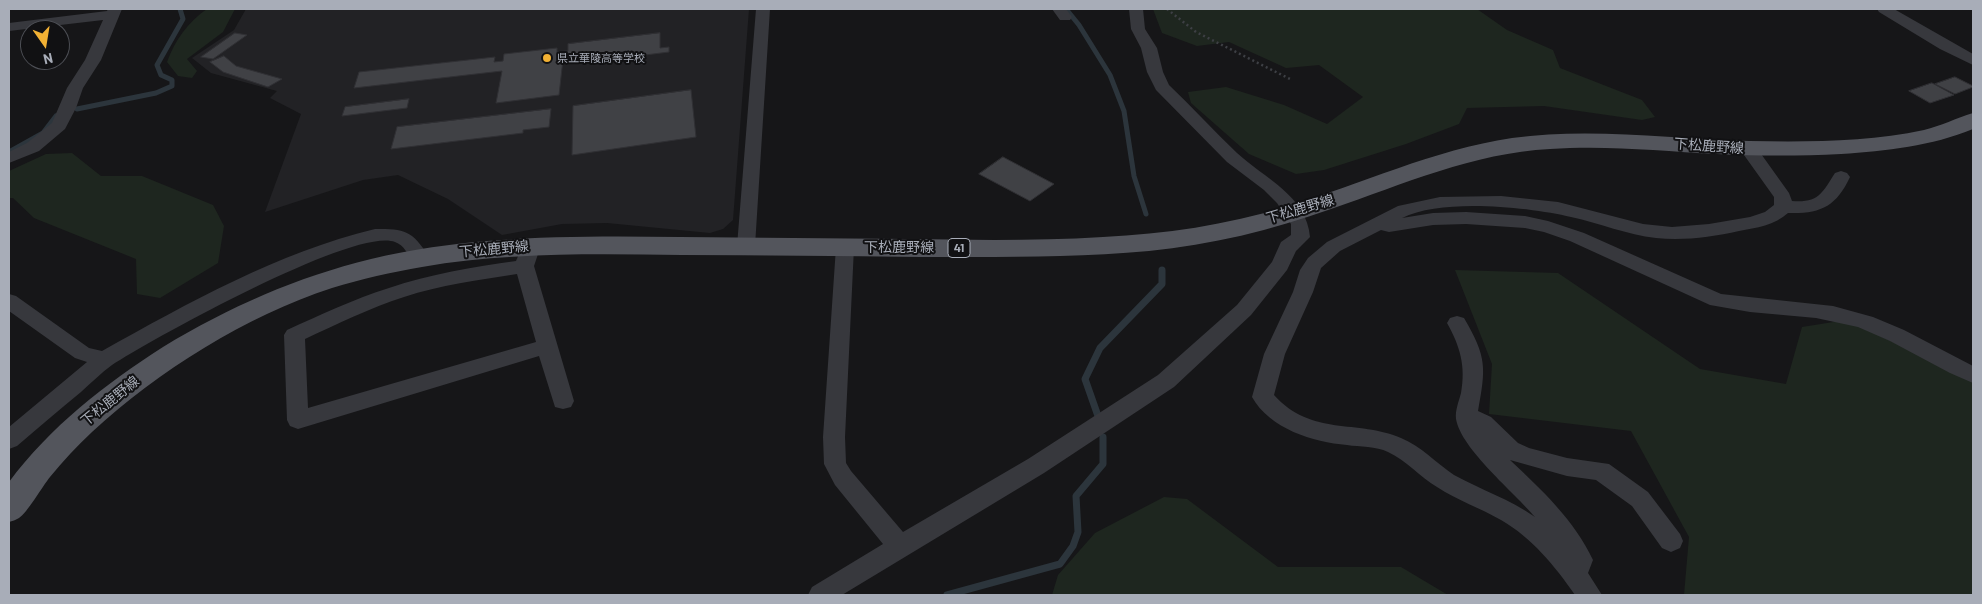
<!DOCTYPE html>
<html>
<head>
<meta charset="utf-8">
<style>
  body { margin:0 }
  #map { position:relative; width:1982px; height:604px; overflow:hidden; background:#161618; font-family:Barlow,sans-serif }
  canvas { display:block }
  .frame { position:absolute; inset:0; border:10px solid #a8adb8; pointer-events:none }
  .north { position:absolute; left:20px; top:20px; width:50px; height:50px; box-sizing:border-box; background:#111113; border:1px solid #4d4f55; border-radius:50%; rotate:167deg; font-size:14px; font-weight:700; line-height:20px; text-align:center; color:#a8adb8 }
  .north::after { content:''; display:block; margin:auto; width:18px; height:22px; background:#f2b134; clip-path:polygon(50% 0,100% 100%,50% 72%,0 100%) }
</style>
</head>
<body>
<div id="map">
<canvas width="1982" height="604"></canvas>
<div class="frame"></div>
<div class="north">N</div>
</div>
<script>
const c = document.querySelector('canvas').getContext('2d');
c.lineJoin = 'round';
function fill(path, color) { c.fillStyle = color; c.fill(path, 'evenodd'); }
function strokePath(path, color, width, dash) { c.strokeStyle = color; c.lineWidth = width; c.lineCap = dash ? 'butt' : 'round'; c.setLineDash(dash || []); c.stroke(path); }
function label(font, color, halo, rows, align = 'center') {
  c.font = font + ' Barlow,"Noto Sans JP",sans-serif'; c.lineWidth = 4; c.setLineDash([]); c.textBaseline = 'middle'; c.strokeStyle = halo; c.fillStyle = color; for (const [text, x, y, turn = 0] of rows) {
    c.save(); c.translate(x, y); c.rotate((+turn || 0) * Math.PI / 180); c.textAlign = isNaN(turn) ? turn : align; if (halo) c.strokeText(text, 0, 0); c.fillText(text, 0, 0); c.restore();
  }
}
const built = new Path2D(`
  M246 9H749L733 220 723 229 710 233 607 223 562 224 502 235 448 199 398 175 363 180 265 212 301 114 270 98 277 91 211 73 192 58 234 30Z`);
const green = new Path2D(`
  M207 9H235L223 32 187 59 197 71 192 78 178 76 167 62C175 40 188 22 207 9Z
  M1153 9H1477L1507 30 1553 50 1560 68 1642 100 1655 117 1642 120 1544 106 1467 108 1459 124 1406 144 1324 170 1296 174 1249 154 1191 103 1188 92 1226 87 1284 105 1327 124 1363 97 1319 65 1286 68 1229 42 1197 46 1162 33Z
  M72 153 101 176H142L213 205 224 226 218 263 160 298 137 294 136 259 34 218 13 198H9V171L46 154Z
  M1455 270 1558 273 1700 369 1786 384 1802 327 1846 320 1973 379V595H1684L1689 537 1631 431 1489 414 1492 364Z
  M1164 497 1187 499 1278 567H1401L1448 595H1052L1058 575 1095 533Z`);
const streamFar1 = new Path2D(`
  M1066 9 1079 25 1110 75 1124 111 1134 176 1146 214
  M77 109 156 93 172 86V80L161 75 157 65 183 19 180 9
  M9 152 43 133 56 116`);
const stream = new Path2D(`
  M1098 416 1085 379 1100 348 1162 284V270
  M947 595 1060 564 1073 546 1078 532 1076 496 1103 464V437`);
const building = new Path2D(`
  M235 33 247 35 213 59 201 57Z
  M660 33V48L669 47V52L629 57V51L563 59 559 95 496 103 502 71 354 88 359 72 495 57 494 62 503 61 504 54 557 48V52L568 51V44Z
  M224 56 236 66 282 79 268 87 223 72 210 62Z
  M1955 77 1973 86V87L1955 94 1935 84Z
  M1932 83 1954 95 1930 103 1909 91Z
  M691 90 696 137 572 155 573 106Z
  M409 99 407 108 342 116 345 107Z
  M551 109 549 127 523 130V133L391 149 397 127Z
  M1003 157 1054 184 1030 201 979 174Z`);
const path = new Path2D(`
  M1167 9 1196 32 1290 79`);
const street = new Path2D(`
  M108 9H122L101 60 83 88 76 108 65 129 39 151 9 163V152L27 143 52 123 67 88 85 60 103 20 9 31V23L107 11Z
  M756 9H770L755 246 753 250 746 252 739 250 737 246Z
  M1052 9H1066L1072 17 1070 20H1060Z
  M1129 9H1143L1145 29 1157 48 1163 72 1169 85C1192 107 1214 131 1237 153 1264 178 1307 196 1310 237L1296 251 1287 270 1251 315 1174 387 1044 473 842 595H808L812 587 883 544 835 485 824 464 823 437 836 247 838 242 845 241 852 242 854 247 845 437 846 463 851 471 903 532 1028 459 1158 375 1237 305 1272 262 1281 242 1291 235V224L1277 203 1264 190 1227 162 1156 90 1147 72 1141 48 1131 29Z
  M1877 9H1894L1973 54V65L1940 49 1879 12Z
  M1748 143 1754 144 1789 193 1792 201C1819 203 1822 193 1835 173L1841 171 1847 173 1850 177C1836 207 1820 214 1788 213 1775 225 1756 228 1739 231 1712 237 1683 241 1656 238 1627 235 1600 223 1571 217 1528 207 1442 198 1402 218L1433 213 1466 212 1525 216 1548 221 1584 233 1721 294 1833 306 1873 317 1904 330 1973 366V383L1950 373 1890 341 1858 327 1816 318 1750 312 1710 305 1570 241 1544 232 1525 228 1466 224 1433 225 1389 232 1381 230 1340 251 1321 268 1313 292 1285 354 1274 395C1312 437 1357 419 1401 438 1421 446 1436 463 1454 475 1481 490 1510 499 1535 517 1515 493 1461 449 1456 419 1455 410 1459 401 1461 393 1466 366 1460 346 1447 323L1450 318 1457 316 1464 318C1487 357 1486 368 1478 411L1491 417 1518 443 1529 448 1567 458 1609 464 1648 492 1680 534 1683 541 1680 548 1671 552 1662 548 1632 506 1596 480 1567 476 1510 460C1541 489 1575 521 1593 560L1588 573 1602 595H1575C1555 566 1532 538 1501 520 1480 508 1457 500 1437 487 1420 477 1406 460 1388 452 1376 446 1360 447 1347 445 1313 442 1270 429 1252 397L1264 354 1293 292 1300 270 1308 258 1327 242 1398 206 1440 197 1501 196 1558 202 1643 224 1672 227 1709 224 1750 217 1765 212 1774 205V197L1739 148 1742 144Z
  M375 229C405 229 412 230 429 257L426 262 419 263 412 262C408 254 404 245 395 242 356 226 152 339 112 365 101 373 91 383 81 392 59 410 38 428 17 446L9 449V427L87 362 75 358 9 311V294L16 296 89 348 102 351C190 302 277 253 375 229Z
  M528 248 535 249 538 254 534 266 574 401 571 407 563 409 555 407 539 356 298 429 290 426 287 420 284 335 287 330C320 315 354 299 389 288 430 274 473 267 516 261L521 249ZM517 274 536 342 308 408 305 339C337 324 370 308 404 297 440 285 479 280 517 274Z`);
const primary = new Path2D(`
  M1973 113V129C1932 146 1886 151 1841 154 1800 156 1758 156 1717 154 1661 151 1606 145 1550 149 1473 153 1404 184 1331 209 1272 230 1211 245 1149 251 1073 258 997 257 921 257 841 256 761 255 682 255 596 254 508 252 422 267 392 272 361 279 332 288 246 316 158 371 92 432 77 446 63 461 50 477 42 487 27 513 19 518 16 520 12 521 9 522V482C50 427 105 384 163 347 229 307 297 277 371 259 472 235 577 236 680 237 755 238 831 238 907 239 972 240 1037 241 1103 237 1165 234 1226 225 1286 207 1361 184 1433 150 1512 138 1591 127 1671 139 1749 141 1807 142 1868 142 1924 130 1941 126 1956 118 1973 113Z`);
const markers = [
  [547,58,5,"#f2b134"]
];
const farPoinames = [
  ["県立華陵高等学校",557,58]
];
const shields = [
  [959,248,22]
];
const shieldNames = [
  ["41",959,248]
];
const streetNames = [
  ["下松鹿野線",1709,146,4],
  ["下松鹿野線",1300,209,-16],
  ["下松鹿野線",899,247],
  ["下松鹿野線",494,249,-5],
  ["下松鹿野線",110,401,-39]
];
fill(built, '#222225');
fill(green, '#1e261f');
strokePath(streamFar1, '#2c353c', 5);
strokePath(stream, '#2c353c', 7);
fill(building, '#404145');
strokePath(building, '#303034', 1);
strokePath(path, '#3d3f44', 2.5, [2, 3]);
fill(street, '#37383d');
fill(primary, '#53555c');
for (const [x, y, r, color] of markers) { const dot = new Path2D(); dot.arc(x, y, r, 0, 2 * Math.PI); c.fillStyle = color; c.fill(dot); strokePath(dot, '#111113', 2); }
label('11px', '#a8adb8', '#111113', farPoinames, 'left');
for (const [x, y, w] of shields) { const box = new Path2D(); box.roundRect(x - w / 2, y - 9.5, w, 19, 4); c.fillStyle = '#111113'; c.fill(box); strokePath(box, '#a8adb8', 1); }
label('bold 12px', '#a8adb8', null, shieldNames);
label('14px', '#a8adb8', '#111113', streetNames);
</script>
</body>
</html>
